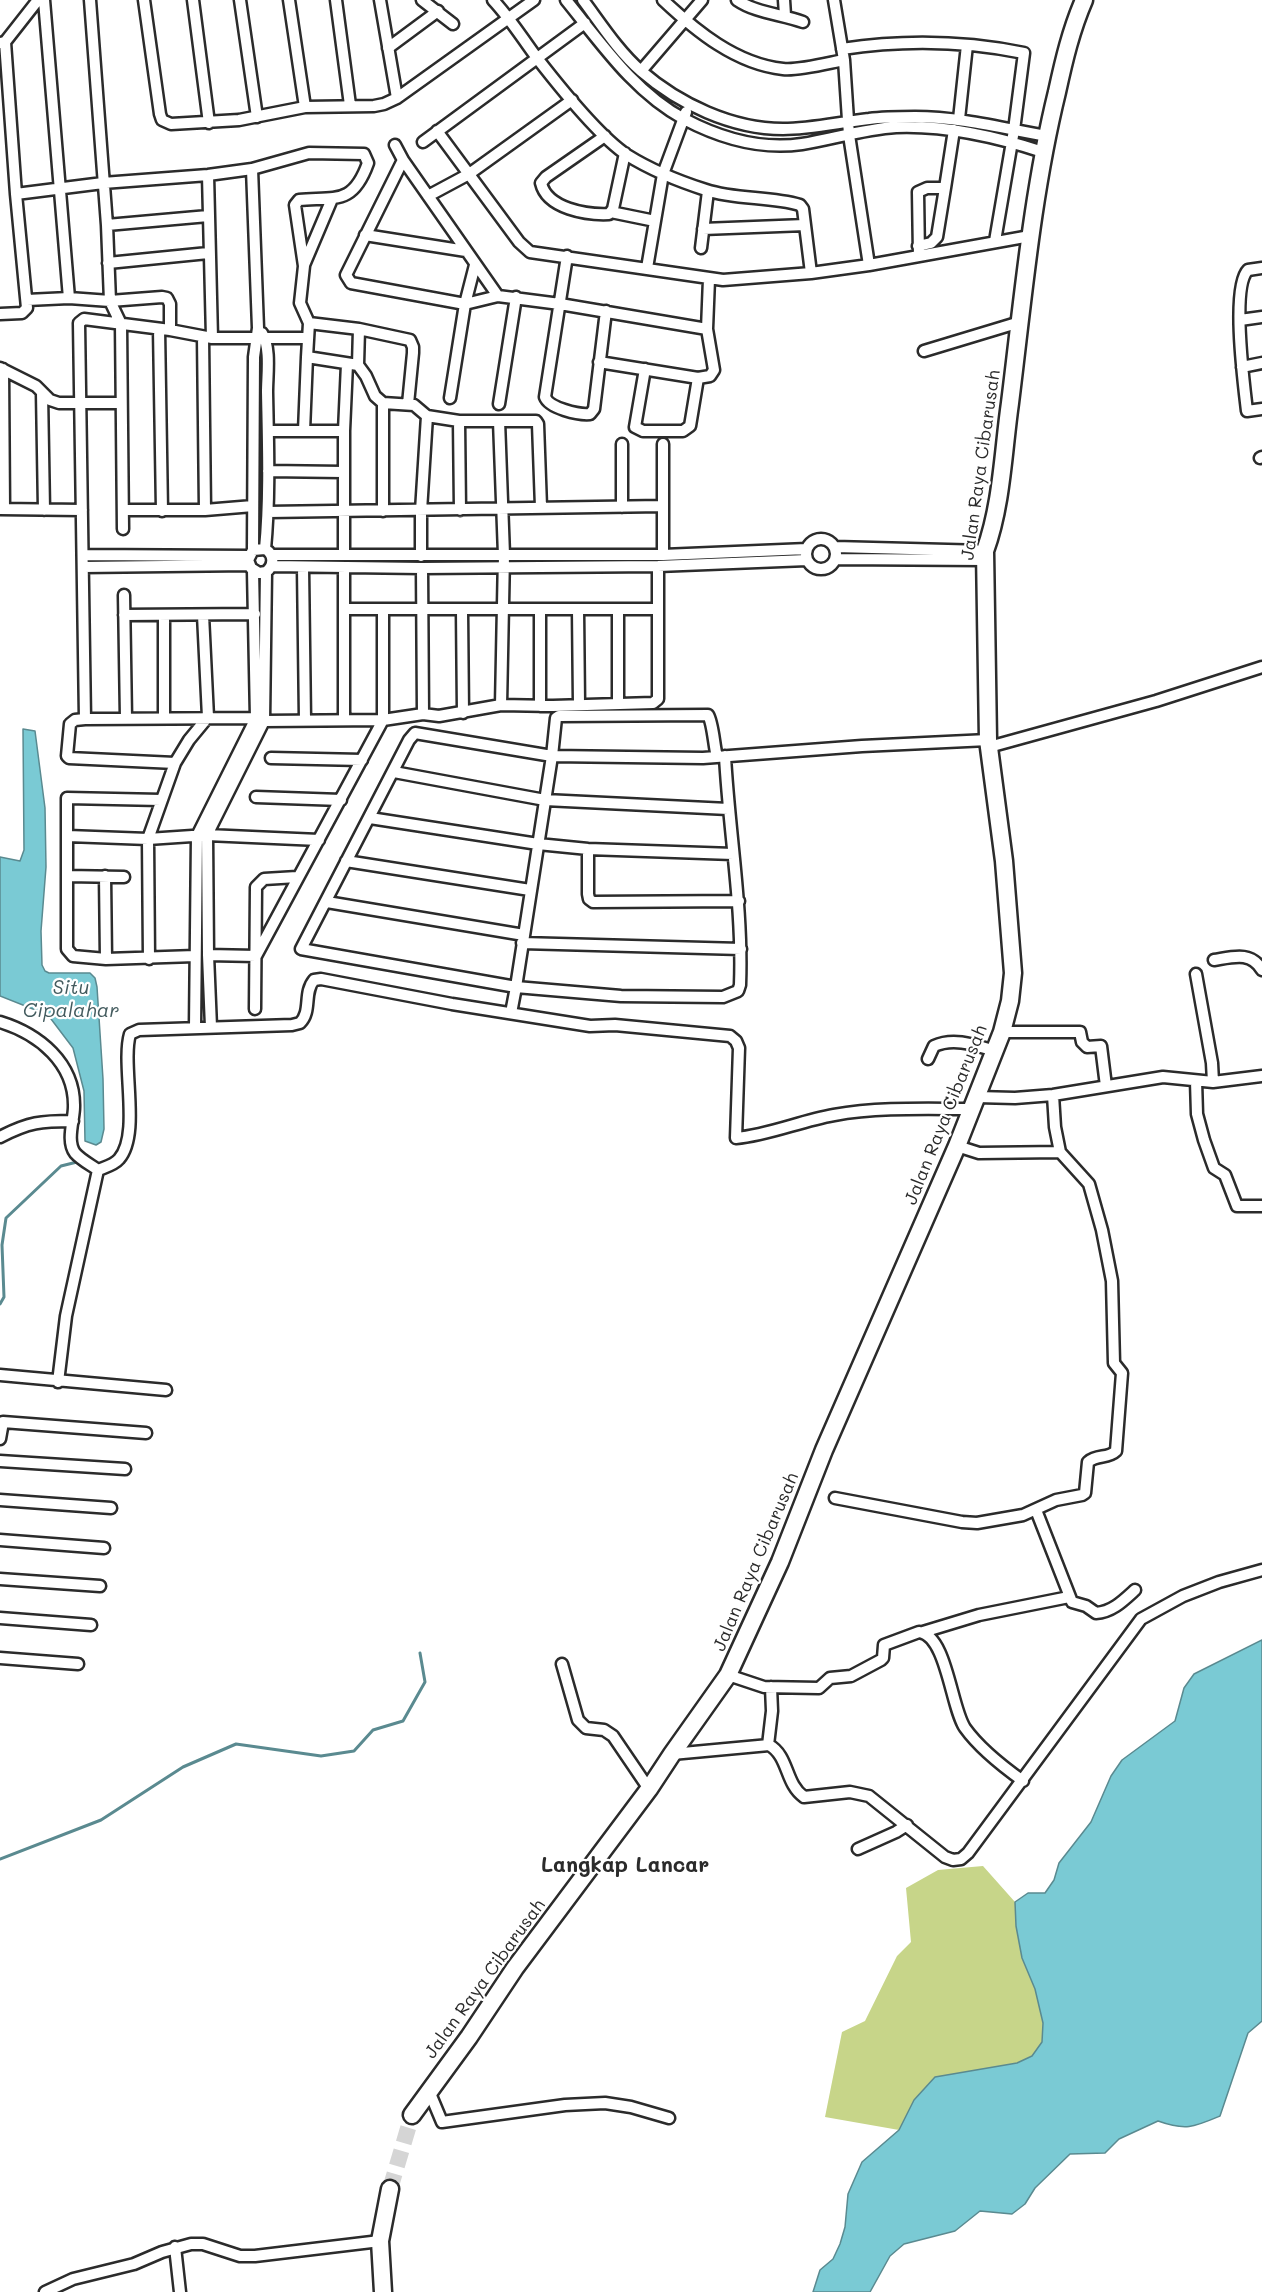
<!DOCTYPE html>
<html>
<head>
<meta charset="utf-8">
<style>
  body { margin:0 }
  canvas { display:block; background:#fff }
</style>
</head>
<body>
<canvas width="1262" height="2292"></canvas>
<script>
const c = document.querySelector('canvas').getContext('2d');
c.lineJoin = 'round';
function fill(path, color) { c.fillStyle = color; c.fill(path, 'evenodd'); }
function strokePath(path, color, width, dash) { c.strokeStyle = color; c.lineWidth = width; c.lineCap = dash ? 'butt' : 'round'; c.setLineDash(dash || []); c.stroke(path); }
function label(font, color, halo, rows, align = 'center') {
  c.font = font + ' Mali,sans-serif'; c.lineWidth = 4.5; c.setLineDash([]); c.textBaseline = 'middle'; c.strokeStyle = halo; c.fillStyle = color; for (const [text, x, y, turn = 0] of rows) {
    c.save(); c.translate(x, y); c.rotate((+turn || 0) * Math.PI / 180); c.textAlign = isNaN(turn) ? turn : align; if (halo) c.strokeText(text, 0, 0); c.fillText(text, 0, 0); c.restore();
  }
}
const green = new Path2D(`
  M983 1866 1015 1902 1016 1926 1022 1958 1035 1989 1043 2023 1042 2042 1032 2056 1017 2063 935 2078 914 2100 899 2130 825 2117 842 2032 865 2021 897 1956 911 1942 906 1888 938 1870Z`);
const water = new Path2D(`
  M23 729 35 731 45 808 46 867 41 931 42 965 45 971 49 973H90L95 978 97 987 103 1079 104 1129 101 1142 96 1145 85 1141 84 1091 73 1048 48 1015 0 996V857L20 861 24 850Z
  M1262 1640V2021L1248 2033 1220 2116C1194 2127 1186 2131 1158 2121L1119 2139 1105 2153 1070 2154 1035 2188 1025 2204 1012 2214 980 2211 955 2231 904 2244 890 2256 870 2292H813L820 2270 833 2259 840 2244 845 2227 848 2194 862 2162 899 2130 914 2100 935 2077 1017 2063 1032 2056 1042 2042 1043 2023 1035 1989 1022 1958 1016 1926 1015 1902 1028 1893H1045L1054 1880 1059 1863 1091 1822 1111 1776 1122 1760 1175 1721 1184 1688 1194 1674Z`);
const stream = new Path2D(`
  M0 1304 4 1297 2 1245 6 1218 61 1166 77 1162
  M0 1859 101 1820 183 1767 236 1744 321 1756 354 1751 373 1730 403 1721 425 1682 420 1653`);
const primaryTunnel = new Path2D(`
  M390 2189 412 2115`);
const minor = new Path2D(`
  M44 0 69 298
  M90 0 107 225 110 301 121 324 123 529
  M144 0 160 114 162 120 171 124 239 120 305 107 374 106 384 104 397 98 534 0
  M193 0 209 123
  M240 0 257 117
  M289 0 305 107
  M336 0 350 105
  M380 0 397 98
  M422 0 453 24
  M493 0C510 18 522 38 537 58 558 85 600 137 627 155 651 170 678 181 706 190 736 200 770 196 800 205L803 209 811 273
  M566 0C601 43 634 92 684 119 720 138 761 150 802 144 833 139 864 129 896 127 945 125 997 137 1043 152
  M583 0C601 24 618 51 641 71 679 104 732 129 783 129 812 129 840 122 869 119 884 117 900 117 915 117 959 117 1002 128 1046 136
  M663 0C696 31 736 64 783 69 798 71 828 63 844 60
  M737 0C756 13 781 14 803 22
  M784 0 785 15
  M834 0 844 60 849 135 869 265
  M0 43 5 42 38 0
  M388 48 438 11
  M842 49C901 40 965 41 1024 53L1014 130 995 241
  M641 71 702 0
  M959 119 967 45
  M437 131 519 242 530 252 723 280 811 273 869 265 1030 236
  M605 136 546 177 541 183C547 209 587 215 609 214L613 209 625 153
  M423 142 585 23
  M395 145 403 160 498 296 560 304 707 329
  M403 160 346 275 351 283 465 304 498 296
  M252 169 258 328 254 357 253 550
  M208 175 212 338
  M16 194 103 183 208 175 252 169 309 153 364 154 368 163C353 205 336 197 299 200L295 205 304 266 300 303 309 323 307 357 358 365 366 376 375 396 383 403 414 405 427 416 459 421H536L538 424 541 507
  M428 196 469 174 572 100
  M611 212 655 221
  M107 225 208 216
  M703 229 805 225
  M365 235 466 251
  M918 246 931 243 937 237 945 188
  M701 248 708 191
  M567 256 545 397C549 408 578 415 590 414L594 409 606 311
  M919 256 918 192 927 188H945L954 130
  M108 263 208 253
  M304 265 332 199
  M647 268 663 174 686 112
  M1262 268 1248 270C1231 287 1244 385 1247 411L1262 409
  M27 300 69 298 110 301 162 297 167 298 170 304V330
  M0 314 22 313 27 308 16 194 5 42
  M1240 320 1262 317
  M309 323 359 329 410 340 413 347V353L408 404
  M159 329 162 511
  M262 333C271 348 267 375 267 392 268 444 270 497 265 549
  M203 337 205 510
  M924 351 1020 322
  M599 362 698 378 710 376 714 370 707 329 709 279
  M358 365 359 329
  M1242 367 1262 363
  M0 368 36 386 50 400 59 403H121
  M3 369 4 509
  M645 369 635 427 643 431H683L690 426 698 378
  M42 393 44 510
  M450 398 465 304 475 265
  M499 404 516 297
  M459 421 460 510
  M499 421 504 555 501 705
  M268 431H344
  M304 431 307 357
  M622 444V507
  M663 444V555
  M1260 458 1262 457
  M268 471 343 472
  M0 509 82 510
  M123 510H205L253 506
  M383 511V403
  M268 512 662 506
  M806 554a15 15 0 1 1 30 0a15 15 0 1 1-30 0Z
  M835 547 985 551
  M83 555 249 556
  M272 555H663L807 549
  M344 555V431L347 364
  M421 556V511L427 416
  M835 559 986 560
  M271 566 422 568 658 566 807 560
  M83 567 249 565
  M303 568 305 720
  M422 568 423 714
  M124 595 126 718
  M344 609H657
  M618 609V704
  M578 610 579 704
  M462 611 463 713
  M540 611V706
  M124 615 255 614
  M164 615V717
  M85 719 79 323 84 319 170 330 212 338H308
  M344 720V567
  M264 721 383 720 423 714 439 716 501 705 553 706 653 703 658 699V566
  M989 747 1156 701 1262 667
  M717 757C714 746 713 723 708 715L559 716 556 718 552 756 516 987 621 996 723 997 738 991 740 985C743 908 729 832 725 756
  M271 758 362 760
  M175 763 69 758 67 756 70 724 75 720 85 719 256 718
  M394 772 545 800 728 809
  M256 797 341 800
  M161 800 67 798V949L73 956 106 959 195 956
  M370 818 538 844 588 849 733 854
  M68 836 148 839 207 835 319 840
  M588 849V894L589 899 593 902 739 901
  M346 861 530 890
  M67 876 124 877
  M105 876 106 959
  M327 902 524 935
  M522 943 741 949
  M208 955 256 956 383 720V611
  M149 959 148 839 175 763 189 740 208 717 203 615
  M1214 960C1233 957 1251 951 1262 970
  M1196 974 1212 1063 1213 1082
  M255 1009 256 887 264 879 297 877
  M511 1013 516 987 301 949 409 740 415 733 552 756 703 758 862 746 988 740
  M0 1022C39 1034 75 1063 74 1107 74 1120 66 1141 75 1153 81 1160 91 1165 98 1170 105 1167 114 1165 119 1159 141 1134 121 1065 130 1034L139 1030 292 1025 300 1023C312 1011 303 993 314 980L321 979 452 1004 590 1026 615 1025 730 1036 736 1041 739 1048 736 1138C769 1135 800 1121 834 1115 878 1107 926 1109 971 1109
  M195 1027 197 836 256 718 253 571
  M211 1027 208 955 207 835 264 721 266 572C275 565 274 554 265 549L253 550 248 560 251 568 259 573 266 572
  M1002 1032H1080L1082 1042 1087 1047 1101 1046 1106 1086
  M928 1059 934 1046C954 1037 975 1045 995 1051
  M1196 1081 1197 1114 1204 1140 1214 1168 1225 1175 1237 1206H1262
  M977 1097 1015 1098 1053 1095 1163 1077 1213 1082 1262 1076
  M0 1137C29 1122 41 1121 73 1121
  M957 1146 979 1153 1060 1152
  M0 1375 166 1390
  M58 1382 66 1316 98 1170
  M0 1439 3 1422 146 1433
  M0 1461 125 1469
  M835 1498 962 1522 977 1523 1023 1515 1056 1500 1082 1495 1085 1493 1088 1462C1097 1454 1108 1459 1116 1451L1122 1373 1114 1363 1112 1281 1102 1230 1089 1184 1060 1152 1055 1127 1053 1095
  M0 1500 111 1508
  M1036 1510 1072 1602 1086 1606 1096 1613C1112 1612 1123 1601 1135 1590
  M0 1540 104 1548
  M0 1579 100 1586
  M0 1618 91 1625
  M923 1632 979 1615 1069 1597
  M0 1658 78 1664
  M562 1664 578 1720 586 1728 604 1730 613 1736 649 1789
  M728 1675 764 1687 819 1688 830 1678 851 1676 881 1660 883 1658 884 1645 919 1632C947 1635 951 1708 965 1728 980 1749 1002 1766 1023 1781
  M768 1745 772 1711 771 1687
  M672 1754 769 1745C789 1756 785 1784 804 1797L850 1792 869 1796 945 1857 953 1860 961 1859 968 1853 1141 1619 1183 1596 1219 1582 1262 1570
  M858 1849 896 1832 907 1825
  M429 2091 442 2122 565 2105 605 2103 631 2107 669 2118
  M175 2247 180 2292
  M45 2292 73 2279 134 2264 162 2252 191 2244H203L240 2256H255L380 2241`);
const primary = new Path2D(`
  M412 2115 469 2037 515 1968 649 1789 672 1754 728 1675 780 1562 824 1450 957 1146 1002 1032 1010 1001 1013 973 1004 861 988 740 985 551C1002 504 1003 452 1010 403 1023 299 1032 194 1057 92 1064 60 1071 30 1084 0
  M383 2292 380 2241 390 2189`);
const streetNames = [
  ["Jalan Raya Cibarusah",981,465,-82],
  ["Jalan Raya Cibarusah",946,1115,-68],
  ["Jalan Raya Cibarusah",756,1562,-67],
  ["Jalan Raya Cibarusah",485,1979,-54]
];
const waterNames = [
  ["Situ",71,988],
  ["Cipalahar",71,1011]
];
const quarterNames = [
  ["Langkap Lancar",625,1866]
];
fill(green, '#c7d589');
fill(water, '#7acad4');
strokePath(water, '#5a8a90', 1.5);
strokePath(stream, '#5a8a90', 3);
strokePath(primaryTunnel, '#d5d5d5', 16, [16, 8]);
strokePath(minor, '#2b2b2b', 15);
strokePath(primary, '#2b2b2b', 21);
strokePath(minor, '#fff', 10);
strokePath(primary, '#fff', 16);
label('18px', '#2b2b2b', '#fff', streetNames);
label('italic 20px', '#435b5e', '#fff', waterNames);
label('bold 21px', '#2b2b2b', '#fff', quarterNames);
</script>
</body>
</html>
